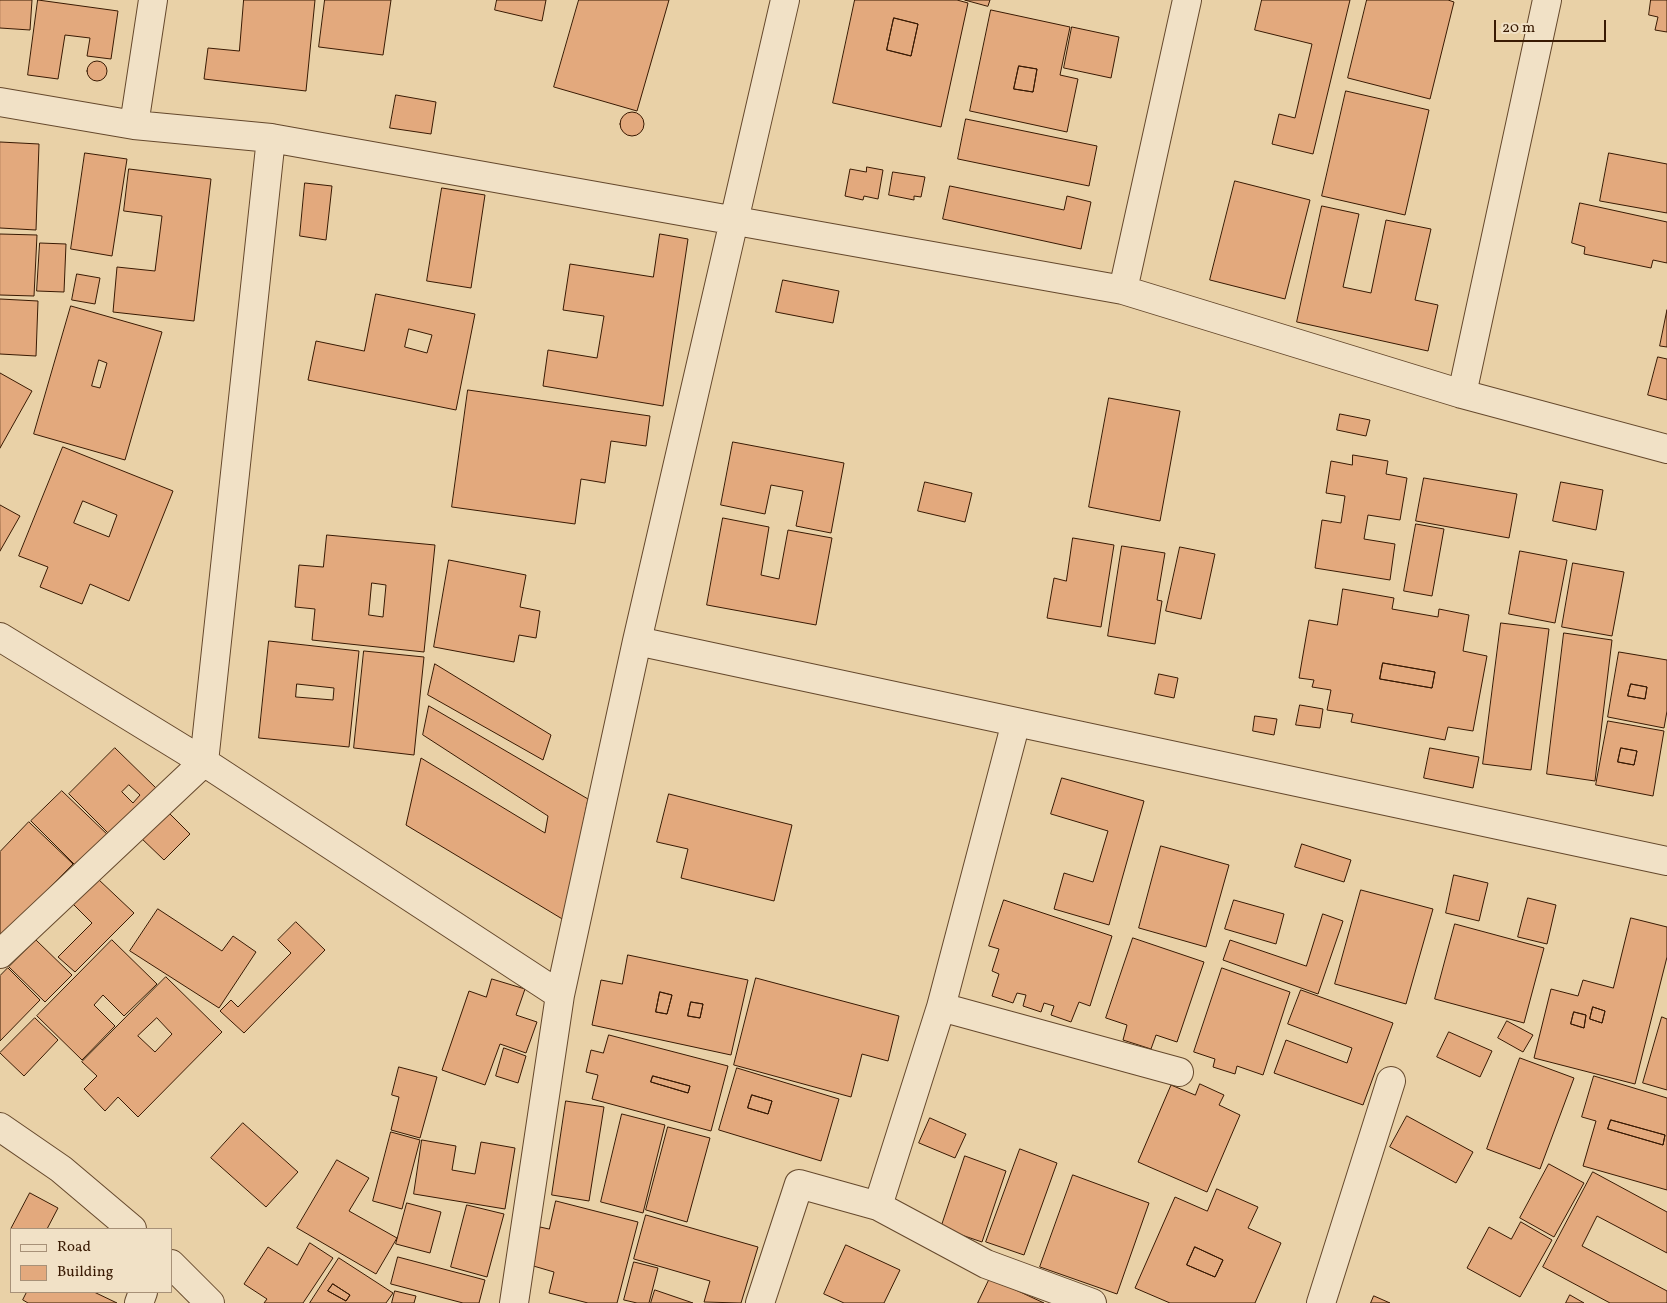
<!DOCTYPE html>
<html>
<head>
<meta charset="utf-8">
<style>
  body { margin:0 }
  #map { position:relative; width:1667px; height:1303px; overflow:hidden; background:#e9d1a7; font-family:Vollkorn,serif }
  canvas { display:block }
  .legend { position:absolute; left:10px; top:1228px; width:162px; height:65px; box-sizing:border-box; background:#f1e1c6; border:1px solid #a79178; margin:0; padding:6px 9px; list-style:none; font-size:15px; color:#391a03 }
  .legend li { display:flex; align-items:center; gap:10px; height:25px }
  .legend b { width:25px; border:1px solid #a79178 }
  .scale { position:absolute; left:1494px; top:20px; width:112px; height:22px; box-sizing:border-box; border:2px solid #391a03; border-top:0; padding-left:6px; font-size:15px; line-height:18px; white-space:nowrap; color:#391a03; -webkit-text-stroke:4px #f1e1c6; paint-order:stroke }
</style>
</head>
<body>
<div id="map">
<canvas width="1667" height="1303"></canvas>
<ul class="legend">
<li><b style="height:6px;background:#f1e1c6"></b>Road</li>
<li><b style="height:14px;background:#e3a97d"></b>Building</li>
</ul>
<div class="scale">20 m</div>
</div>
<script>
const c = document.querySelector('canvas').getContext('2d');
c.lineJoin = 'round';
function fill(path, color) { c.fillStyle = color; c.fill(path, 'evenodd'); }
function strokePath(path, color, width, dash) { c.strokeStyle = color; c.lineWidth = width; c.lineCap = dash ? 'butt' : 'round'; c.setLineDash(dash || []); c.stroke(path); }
const building = new Path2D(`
  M0 0H32L30 30 0 28Z
  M38 0 118 11 111 59 87 56 90 38 65 35 58 79 28 75Z
  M244 0H315L306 91 204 79 208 48 239 51Z
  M325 0H391L383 55 319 47Z
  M497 0H546L542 21 495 10Z
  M579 0H669L637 111 554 87Z
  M855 0H957L968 3 941 127 833 103ZM894 18 918 24 911 56 887 50Z
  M965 0H990L988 6Z
  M1262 0H1350L1313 154 1272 144 1279 114 1295 118 1312 44 1255 30Z
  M1367 0H1448L1454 2 1430 99 1348 78Z
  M1651 0H1667V32L1655 30 1658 17 1649 15Z
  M991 10 1070 27 1060 75 1078 79 1067 132 970 111ZM1019 66 1037 69 1033 92 1014 89Z
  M894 18 918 24 911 56 887 50Z
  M1072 27 1119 37 1111 78 1064 68Z
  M87 71a10 10 0 1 1 20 0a10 10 0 1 1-20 0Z
  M1019 66 1037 69 1033 92 1014 89Z
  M1346 91 1429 110 1405 215 1322 196Z
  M396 95 436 102 431 134 390 128Z
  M620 124a12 12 0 1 1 24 0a12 12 0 1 1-24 0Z
  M966 119 1097 146 1089 186 958 159Z
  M0 142 39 144 36 230 0 228Z
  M85 153 127 159 112 256 71 249Z
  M1609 153 1667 164V213L1600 201Z
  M867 167 883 170 878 199 864 196 863 200 845 196 850 169 866 172Z
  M129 169 211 179 194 321 113 312 117 267 155 271 162 216 124 211Z
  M893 172 925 177 921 197 914 196V200L889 195Z
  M1235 181 1310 200 1285 299 1210 280Z
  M305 183 332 186 326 240 300 236Z
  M950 186 1064 210 1067 196 1091 202 1081 249 943 219Z
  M442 188 485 195 471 288 427 281Z
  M1580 203 1667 222V263L1653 260 1651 268 1584 254 1585 247 1572 243Z
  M1322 206 1359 214 1343 287 1371 293 1386 220 1431 229 1415 300 1438 305 1428 351 1297 322Z
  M0 234 37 235 34 296 0 295Z
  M660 234 688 239 663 406 543 386 548 350 597 358 604 316 563 310 570 264 653 277Z
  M40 243 66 244 64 292 37 291Z
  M77 274 100 278 95 304 72 300Z
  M783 280 839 291 833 323 776 312Z
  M376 294 475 314 456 410 308 380 316 341 364 351ZM409 329 432 335 427 353 405 347Z
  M0 299 38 301 36 356 0 354Z
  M71 306 162 332 125 460 34 434ZM99 360 107 363 100 388 92 386Z
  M1667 310V347L1660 346Z
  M1658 357 1667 359V400L1648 395Z
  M0 373 32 391 0 448Z
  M468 390 650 416 646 446 611 441 605 483 581 479 575 524 452 507Z
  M1109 398 1180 411 1160 521 1089 507Z
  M1340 414 1370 420 1366 436 1337 430Z
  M733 442 844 463 831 533 796 526 803 491 771 485 765 514 721 505Z
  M63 447 173 491 129 601 90 584 82 604 40 587 48 567 19 556ZM83 501 117 515 109 537 74 523Z
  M1353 455 1388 461 1386 474 1407 478 1400 520 1368 515 1364 539 1395 544 1390 580 1315 568 1322 520 1341 523 1345 496 1326 493 1331 461 1352 465Z
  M1424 478 1517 494 1509 538 1416 521Z
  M925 482 972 493 965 522 918 511Z
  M1561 482 1603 490 1596 530 1553 521Z
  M0 505 20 516 0 551Z
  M723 518 769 527 761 575 779 579 788 530 832 538 816 625 707 605Z
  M1416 524 1444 529 1432 596 1404 591Z
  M327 535 435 545 424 652 312 640 315 609 295 607 299 565 323 567ZM372 583 386 585 383 617 369 615Z
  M1073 538 1114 545 1101 627 1047 618 1054 578 1066 581Z
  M1122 546 1165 553 1157 600 1162 601 1155 644 1108 636Z
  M1180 547 1215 554 1201 619 1166 611Z
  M1520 551 1567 560 1555 623 1509 614Z
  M449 560 526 575 520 607 540 611 536 638 519 635 514 662 434 647Z
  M1573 563 1624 572 1612 636 1562 627Z
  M1343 589 1394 598 1392 609 1438 617 1439 609 1469 615 1463 651 1487 656 1473 731 1448 727 1445 740 1351 722 1353 714 1327 710 1331 690 1312 687 1314 680 1299 678 1309 620 1337 625ZM1383 663 1435 672 1432 688 1380 679Z
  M1501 623 1549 629 1531 770 1483 764Z
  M1564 633 1612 640 1595 781 1547 774Z
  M269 641 359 651 349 747 259 738ZM297 684 334 688 333 700 296 697Z
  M364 651 424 657 414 755 354 748Z
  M1619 652 1667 660V711L1664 728 1608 717ZM1631 684 1647 687 1645 699 1628 696Z
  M1383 663 1435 672 1432 688 1380 679Z
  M435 664 551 735 543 760 428 695Z
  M1159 674 1178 678 1174 698 1155 694Z
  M1631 684 1647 687 1645 699 1628 696Z
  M1300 705 1323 709 1320 728 1296 725Z
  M429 706 588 799 564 920 406 825 421 758 545 833 548 816 423 735Z
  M1255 716 1277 719 1274 735 1253 731Z
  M1608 721 1664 731 1653 796 1596 785ZM1621 748 1637 751 1634 765 1618 762Z
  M115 748 157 789 111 836 69 794ZM129 785 140 795 133 803 122 792Z
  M1430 748 1479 757 1473 788 1424 778Z
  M1621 748 1637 751 1634 765 1618 762Z
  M1062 778 1144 801 1109 925 1054 909 1064 873 1093 882 1108 831 1051 814Z
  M62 791 110 837 79 869 31 821Z
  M669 794 792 825 774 901 681 878 688 849 657 842Z
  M165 809 190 834 164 860 139 836Z
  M29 822 73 864 0 938V852Z
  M1302 844 1351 860 1344 882 1295 867Z
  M1161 846 1229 865 1206 947 1139 928Z
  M1454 875 1488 883 1479 921 1446 913Z
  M98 879 134 913 75 972 58 957 92 923 73 904Z
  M1361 890 1433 909 1406 1004 1335 984Z
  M1528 898 1556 905 1547 944 1518 937Z
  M1004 900 1112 936 1090 1006 1079 1002 1071 1022 1051 1015 1054 1006 1044 1003 1041 1012 1023 1006 1026 995 1017 993 1013 1003 992 996 999 974 992 971 999 949 989 946Z
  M1234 900 1284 914 1276 944 1225 929Z
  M158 909 222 951 233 936 256 952 219 1008 130 951Z
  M1323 914 1343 921 1318 994 1223 960 1230 940 1306 966Z
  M1631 918 1667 927V957L1635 1084 1534 1058 1551 989 1578 996 1583 980 1613 988ZM1593 1007 1605 1011 1602 1023 1590 1019ZM1574 1012 1586 1015 1584 1028 1571 1024Z
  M296 922 325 950 244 1033 220 1011 231 1000 238 1007 291 953 278 940Z
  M1455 924 1544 948 1524 1023 1435 999Z
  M1133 938 1204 962 1177 1042 1156 1035 1151 1049 1123 1040 1127 1025 1106 1018Z
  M36 940 72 975 45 1002 9 967Z
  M112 940 157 984 124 1016 103 995 94 1005 115 1026 82 1060 37 1016Z
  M628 955 748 980 731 1055 592 1025 601 980 622 984ZM660 992 672 995 667 1014 656 1012ZM691 1002 703 1004 700 1018 688 1016Z
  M8 968 40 1000 0 1041V976Z
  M1222 968 1290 992 1263 1075 1237 1066 1235 1074 1213 1067 1215 1059 1194 1052Z
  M166 977 222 1032 138 1117 118 1097 105 1111 84 1089 97 1076 82 1062ZM157 1018 172 1034 155 1052 138 1036Z
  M756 978 899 1016 888 1061 862 1054 851 1097 734 1065Z
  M492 979 525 989 516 1015 537 1022 526 1053 500 1044 485 1085 442 1070 469 991 486 997Z
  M1301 990 1393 1023 1363 1105 1274 1073 1286 1040 1347 1063 1352 1048 1288 1024Z
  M660 992 672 995 667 1014 656 1012Z
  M691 1002 703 1004 700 1018 688 1016Z
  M1593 1007 1605 1011 1602 1023 1590 1019Z
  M1574 1012 1586 1015 1584 1028 1571 1024Z
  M1662 1017 1667 1019V1090L1643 1083Z
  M35 1018 58 1040 24 1076 0 1053Z
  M1507 1021 1533 1035 1523 1052 1498 1038Z
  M1449 1032 1492 1051 1480 1077 1437 1057Z
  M609 1035 728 1066 711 1131 592 1099 598 1075 586 1072 591 1050 603 1053ZM653 1076 690 1086 688 1093 651 1082Z
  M504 1048 526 1056 518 1083 496 1076Z
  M1520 1058 1574 1078 1540 1169 1487 1149Z
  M399 1067 437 1077 420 1138 391 1130 399 1097 392 1095Z
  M737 1068 839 1099 821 1161 719 1130ZM752 1095 772 1101 768 1114 748 1108Z
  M653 1076 690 1086 688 1093 651 1082Z
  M1594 1076 1667 1098V1190L1583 1166 1596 1121 1582 1117ZM1611 1120 1665 1135 1663 1145 1608 1129Z
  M1200 1084 1224 1095 1219 1105 1240 1115 1207 1192 1138 1162 1171 1085 1195 1095Z
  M752 1095 772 1101 768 1114 748 1108Z
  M566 1101 604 1107 589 1201 552 1195Z
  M622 1114 665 1125 643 1213 601 1202Z
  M1407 1116 1473 1152 1456 1183 1390 1147Z
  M930 1118 966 1134 955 1158 919 1143Z
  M1611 1120 1665 1135 1663 1145 1608 1129Z
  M243 1123 298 1172 266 1207 211 1158Z
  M668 1127 710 1138 687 1222 646 1210Z
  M391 1132 420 1140 402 1209 373 1201Z
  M422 1140 456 1146 452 1170 475 1174 481 1142 515 1148 505 1209 414 1194Z
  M1020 1149 1057 1163 1024 1255 986 1242Z
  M965 1156 1006 1171 982 1242 941 1228Z
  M337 1160 369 1178 349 1211 397 1238 376 1274 297 1228Z
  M1549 1164 1584 1183 1554 1237 1520 1218Z
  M1593 1172 1667 1212V1253L1597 1216 1582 1246 1667 1291V1303H1610L1543 1267Z
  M1073 1175 1149 1203 1117 1294 1040 1267Z
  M1217 1189 1258 1207 1248 1228 1281 1243 1255 1303H1170L1135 1288 1175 1197 1207 1211ZM1195 1247 1223 1260 1215 1277 1187 1265Z
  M30 1193 58 1208 47 1229H11Z
  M556 1201 638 1222 617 1303H588L549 1293 554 1272 530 1265 540 1227 549 1229Z
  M407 1203 441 1212 430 1253 396 1244Z
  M467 1205 504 1214 487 1277 451 1267Z
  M646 1215 758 1247 741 1303 704 1302 710 1281 634 1259Z
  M1521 1222 1552 1240 1520 1297 1467 1268 1489 1227 1511 1239Z
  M310 1243 333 1258 303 1303H264L267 1299 244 1284 268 1247 297 1265Z
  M846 1245 900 1270 884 1303H844L824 1294Z
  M1195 1247 1223 1260 1215 1277 1187 1265Z
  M398 1257 485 1280 479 1303H463L391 1284Z
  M339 1258 393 1293 386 1303H310ZM333 1284 350 1295 346 1301 328 1291Z
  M634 1262 658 1268 649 1303H637L624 1300Z
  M990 1278 1044 1303H978Z
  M333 1284 350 1295 346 1301 328 1291Z
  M655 1290 693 1303H651Z
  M395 1291 416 1296 414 1303H392Z
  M27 1292H94L117 1303H28L23 1300Z
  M1570 1295 1584 1303H1566Z
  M1374 1296 1390 1303H1371Z`);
const street = new Path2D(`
  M0 102 134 125 271 138 1123 290 1462 394 1667 449
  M134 125 153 0
  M1123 290 1187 0
  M1462 394 1547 0
  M0 637 204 762 560 995
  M637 641 1667 861
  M0 954 204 762 271 138
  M941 1007 1179 1072
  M0 1127 61 1169 132 1229
  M878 1206 941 1007 1016 722
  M171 1264 210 1303
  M139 1303 143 1292
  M514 1303 560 995 637 641 785 0
  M760 1303 799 1184 878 1206 986 1264 1092 1303
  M1321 1303 1391 1081`);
fill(building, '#e3a97d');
strokePath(building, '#391a03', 1);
strokePath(street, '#65482c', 30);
strokePath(street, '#f1e1c6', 28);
</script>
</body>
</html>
